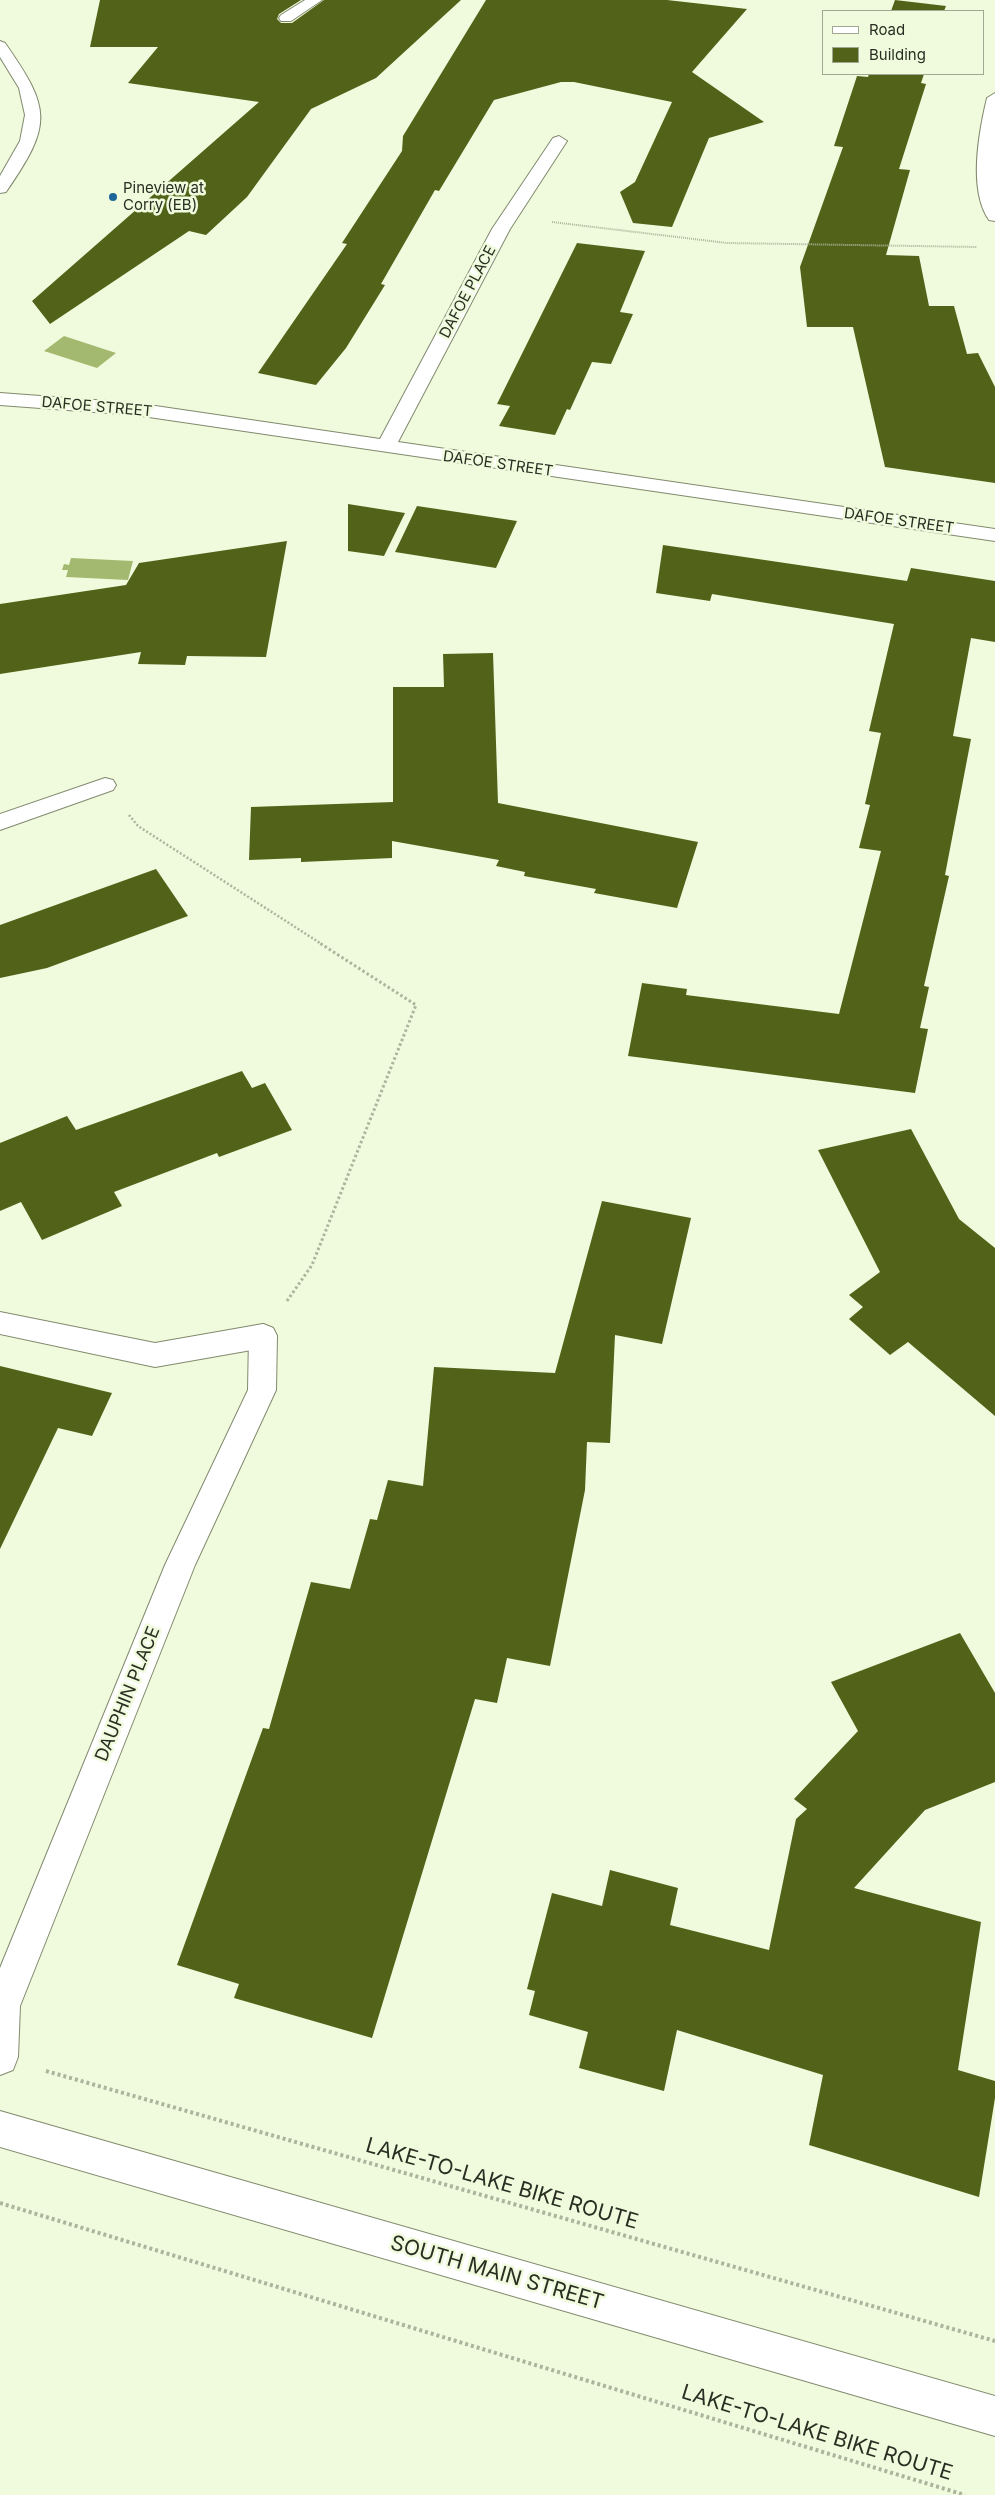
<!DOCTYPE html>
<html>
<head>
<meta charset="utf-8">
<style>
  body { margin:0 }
  #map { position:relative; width:995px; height:2495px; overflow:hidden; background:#f0fadc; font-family:Inter,sans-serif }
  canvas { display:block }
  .legend { position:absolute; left:822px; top:10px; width:162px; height:65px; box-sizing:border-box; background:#f0fadc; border:1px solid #a1a892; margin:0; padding:6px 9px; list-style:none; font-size:15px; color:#2a2e22 }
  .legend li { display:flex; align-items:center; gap:10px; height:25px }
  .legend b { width:25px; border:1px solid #a1a892 }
</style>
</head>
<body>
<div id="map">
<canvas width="995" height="2495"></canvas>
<ul class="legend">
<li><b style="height:6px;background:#fff"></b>Road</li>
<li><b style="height:14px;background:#526319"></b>Building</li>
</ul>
</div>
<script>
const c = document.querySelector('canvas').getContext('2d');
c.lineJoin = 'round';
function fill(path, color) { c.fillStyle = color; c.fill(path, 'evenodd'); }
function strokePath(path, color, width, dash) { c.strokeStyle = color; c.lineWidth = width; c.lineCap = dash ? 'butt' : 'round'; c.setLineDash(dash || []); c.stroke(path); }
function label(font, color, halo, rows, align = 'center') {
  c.font = font + ' Inter,sans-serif'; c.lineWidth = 5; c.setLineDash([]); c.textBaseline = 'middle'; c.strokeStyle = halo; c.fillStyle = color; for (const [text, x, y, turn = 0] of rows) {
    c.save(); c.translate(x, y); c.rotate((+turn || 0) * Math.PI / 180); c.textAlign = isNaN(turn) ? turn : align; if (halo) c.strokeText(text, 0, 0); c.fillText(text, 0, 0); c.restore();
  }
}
const water = new Path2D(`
  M64 336 116 353 97 368 44 351Z
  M71 558 133 561 128 580 66 577 68 570H62L64 564 69 565Z`);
const building = new Path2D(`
  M100 0H301L279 14 277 19 281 23H292L324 0H461L376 78 311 109 247 197 206 235 189 231 50 324 32 301 259 102 128 83 158 47H90Z
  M486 0H667L747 9 692 72 764 122 709 138 672 227 633 223 620 192 635 182 672 102 574 82H561L494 100 439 191 435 190 381 284 385 285 346 348 316 385 258 373 347 244 342 243 402 151 403 136Z
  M895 0 946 6 944 11H891Z
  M869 74H924L921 83 926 84 899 169 910 170 886 255 919 256 929 306H954L967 354 978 353 995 387V483L885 467 853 327H807L800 267 843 147 834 146 857 76 868 77Z
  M577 243 645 251 620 312 633 314 611 364 592 362 570 410 567 409 555 435 499 426 510 406 497 404Z
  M348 504 405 513 384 556 348 551Z
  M417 506 484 516 517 521 496 568 395 552Z
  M287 541 266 657 187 656 185 665 138 664 141 652 0 674V604L126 585 139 563Z
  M663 545 907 581 911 568 995 581V642L971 638 953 736 971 739 945 875 949 876 924 986 929 987 920 1028 928 1029 915 1093 628 1056 642 983 687 989 686 995 839 1014 881 851 859 848 870 805 865 804 881 733 869 731 894 624 712 594 710 601 656 593Z
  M493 653 498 803 698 842 677 908 594 893 596 889 524 876 525 872 496 866 499 860 392 841V858L301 862V858L249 860 251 807 393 802V687H444L443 654Z
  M156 869 188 916 47 968 0 978V925Z
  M242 1071 252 1088 265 1083 292 1130 219 1157 217 1153 114 1192 122 1206 42 1240 21 1202 0 1211V1143L67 1116 76 1130Z
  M911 1129 959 1219 995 1248V1416L908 1342 890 1355 849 1319 863 1307 849 1295 880 1272 818 1150Z
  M602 1201 691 1218 662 1344 615 1335 610 1443 587 1442 585 1490 550 1666 507 1658 497 1703 475 1699 372 2038 234 1998 239 1984 177 1965 263 1728 269 1729 311 1582 350 1589 370 1519 377 1520 388 1480 423 1486 434 1367 555 1373Z
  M0 1366 112 1393 92 1436 58 1428 0 1549Z
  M960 1633 995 1693V1782L925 1810 854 1888 981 1922 958 2070 995 2081V2098L979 2197 809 2145 823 2075 677 2030 664 2091 579 2068 588 2032 529 2015 535 1991 527 1989 552 1893 602 1906 610 1870 678 1888 670 1925 769 1950 796 1819 807 1809 794 1799 858 1731 831 1682Z`);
const pathFar3 = new Path2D(`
  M552 222 727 243 977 247`);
const pathFar2 = new Path2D(`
  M129 815 138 826 320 943`);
const pathFar1 = new Path2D(`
  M287 1301 312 1265 416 1005 318 942`);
const path = new Path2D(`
  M46 2071 995 2341
  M0 2203 965 2495`);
const lane = new Path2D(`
  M0 1312 155 1343 263 1324 273 1328 277 1336 273 1344 263 1348 155 1367 0 1334Z`);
const street = new Path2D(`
  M305 0H322L291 21H281L279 18 281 15Z
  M995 93V221L989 220C968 190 979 131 987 98Z
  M559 136 567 141 510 229 398 442 995 529V541L135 415 0 405V393L135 403 380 439 492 229 553 138Z
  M105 778 113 780 116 785 113 790 0 830V814Z
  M263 1324 273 1328 277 1336 276 1390 195 1565 20 2006 18 2057 13 2070 0 2075V1968L165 1565 248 1390 249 1336 253 1328Z`);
const secondary = new Path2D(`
  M0 41 5 43C51 109 53 124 6 192L0 193V176L20 141 25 115 19 88 0 57Z
  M0 2111 995 2396V2436L0 2147Z`);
const markers = [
  [113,197,5,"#1b6598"]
];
const farPoinames = [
  ["Pineview at",123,188],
  ["Corry (EB)",123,205]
];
const farStreetnames = [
  ["DAFOE PLACE",468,292,-62],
  ["DAFOE STREET",97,407,5],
  ["DAFOE STREET",498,464,8],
  ["DAFOE STREET",899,521,8]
];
const streetNames = [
  ["DAUPHIN PLACE",128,1694,-68]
];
const nearStreetnames = [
  ["LAKE-TO-LAKE BIKE ROUTE",502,2184,16],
  ["SOUTH MAIN STREET",497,2273,16],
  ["LAKE-TO-LAKE BIKE ROUTE",817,2433,17]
];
fill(water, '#a4b970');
fill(building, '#526319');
strokePath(lane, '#818a6e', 2);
strokePath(street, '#818a6e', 2);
strokePath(secondary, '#818a6e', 2);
strokePath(pathFar3, '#acb49d', 2, [1, 1]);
strokePath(pathFar2, '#acb49d', 2.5, [2, 2]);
strokePath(pathFar1, '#acb49d', 3, [2.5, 2.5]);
strokePath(path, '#acb49d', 4, [3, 3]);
fill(lane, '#fff');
fill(street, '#fff');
fill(secondary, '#fff');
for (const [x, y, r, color] of markers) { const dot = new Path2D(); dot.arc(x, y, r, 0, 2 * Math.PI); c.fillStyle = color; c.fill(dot); strokePath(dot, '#f0fadc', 2); }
label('15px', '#2a2e22', '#f0fadc', farPoinames, 'left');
label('15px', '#2a2e22', '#f0fadc', farStreetnames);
label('18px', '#2a2e22', '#f0fadc', streetNames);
label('21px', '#2a2e22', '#f0fadc', nearStreetnames);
</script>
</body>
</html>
